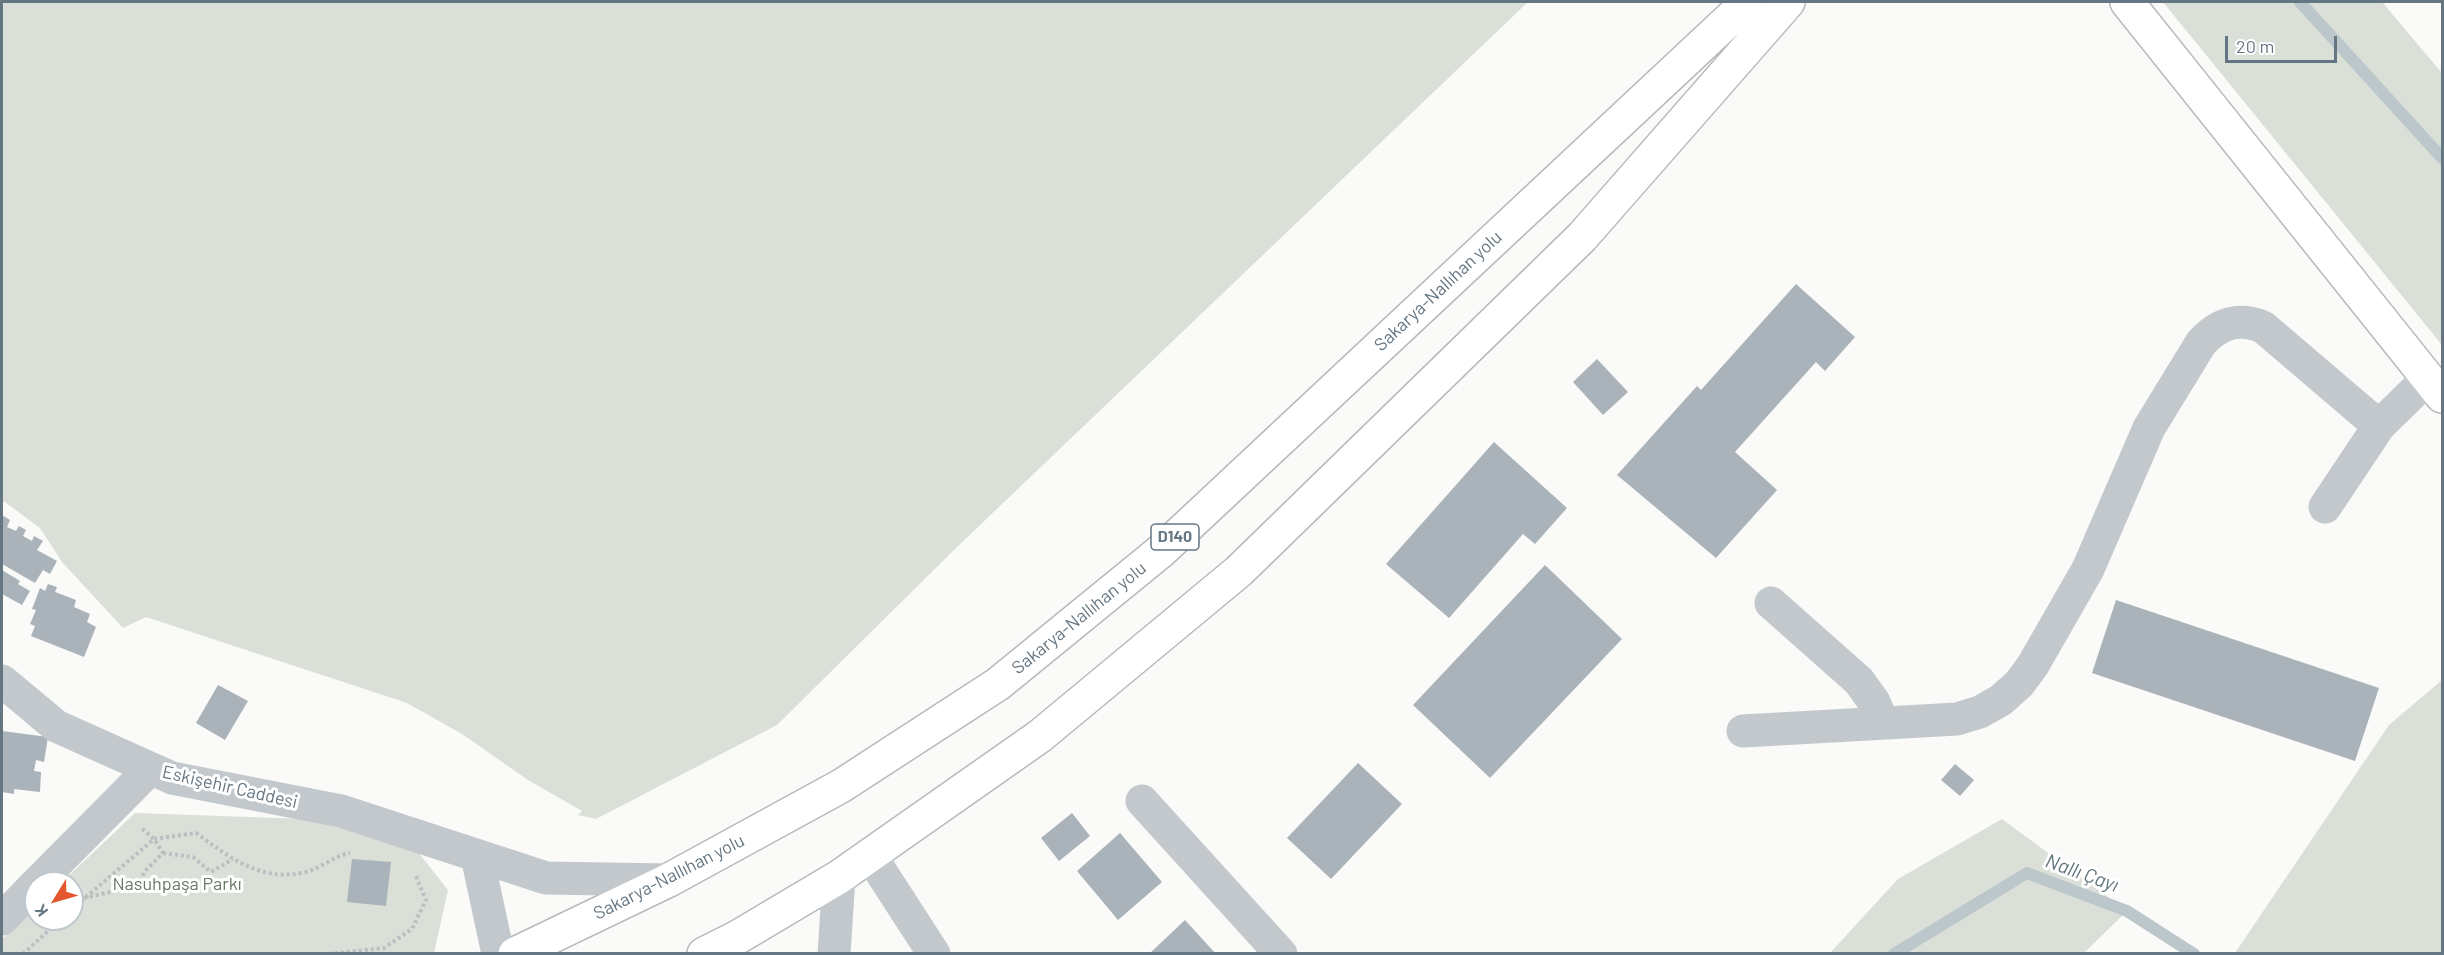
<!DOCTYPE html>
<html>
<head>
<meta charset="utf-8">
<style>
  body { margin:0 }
  #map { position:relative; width:2444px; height:955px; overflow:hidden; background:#fafaf8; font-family:Barlow,sans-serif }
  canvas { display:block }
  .frame { position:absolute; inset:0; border:3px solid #657683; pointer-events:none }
  .north { position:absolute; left:24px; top:871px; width:60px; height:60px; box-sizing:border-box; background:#fff; border:2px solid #c1c8cd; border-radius:50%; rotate:233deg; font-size:16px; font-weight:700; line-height:24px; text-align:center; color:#657683 }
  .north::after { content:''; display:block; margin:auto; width:21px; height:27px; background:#e4572e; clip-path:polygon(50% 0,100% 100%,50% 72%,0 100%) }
  .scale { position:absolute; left:2225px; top:36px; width:112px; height:27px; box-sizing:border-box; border:3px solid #657683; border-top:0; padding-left:8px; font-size:18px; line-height:21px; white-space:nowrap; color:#657683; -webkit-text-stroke:4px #fff; paint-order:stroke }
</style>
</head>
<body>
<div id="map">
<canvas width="2444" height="955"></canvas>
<div class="frame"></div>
<div class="north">K</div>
<div class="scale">20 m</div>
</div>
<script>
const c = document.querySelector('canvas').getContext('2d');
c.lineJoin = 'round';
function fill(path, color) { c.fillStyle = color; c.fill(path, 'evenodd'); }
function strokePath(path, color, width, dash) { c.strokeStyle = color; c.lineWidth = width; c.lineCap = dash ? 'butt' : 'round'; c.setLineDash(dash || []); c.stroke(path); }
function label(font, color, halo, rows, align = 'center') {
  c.font = font + ' Barlow,sans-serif'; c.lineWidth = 6; c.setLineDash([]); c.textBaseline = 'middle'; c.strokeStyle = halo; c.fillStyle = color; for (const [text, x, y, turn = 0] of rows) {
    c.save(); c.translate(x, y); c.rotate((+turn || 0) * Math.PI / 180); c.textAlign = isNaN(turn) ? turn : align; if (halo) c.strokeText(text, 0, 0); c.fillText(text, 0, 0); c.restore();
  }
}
const green = new Path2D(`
  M2 2H1528L957 547 777 725 596 819 578 815 582 811 528 780 462 734 407 703 146 617 123 628 62 562 40 528 2 500Z
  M2163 2H2382L2442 73V345Z
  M2442 680V953H2235L2389 725Z
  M135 813 306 819 414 847 448 890 434 953 2 954V939L36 907V919H72V883H61Z
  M2002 819 2127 911 2084 953H1830L1898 879Z`);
const stream = new Path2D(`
  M2300 2 2442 158
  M1894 954 2027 873 2127 911 2194 954`);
const building = new Path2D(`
  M1796 284 1855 337 1825 371 1816 362 1735 452 1777 490 1716 558 1617 475 1697 386 1701 390Z
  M1597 359 1628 392 1603 415 1573 382Z
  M1494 442 1567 508 1535 544 1523 534 1449 618 1386 564Z
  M2 515 10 520 7 527 16 531 19 526 26 530 23 536 32 541 34 536 43 541 37 550 57 561 50 574 43 570 35 583 2 564Z
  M1545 565 1622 639 1490 778 1413 705Z
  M2 570 20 581 18 584 30 591 22 605 2 594Z
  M48 584 57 587 55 592 76 600 74 607 90 614 87 622 96 627 84 657 31 636 35 626 30 624 36 610 32 609 40 588 45 591Z
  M2116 600 2379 688 2355 761 2092 673Z
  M218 685 248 701 225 740 196 723Z
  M2 731 48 737 44 762 36 760 34 771 41 772 40 792 14 789V794L2 792Z
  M1358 763 1402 804 1331 879 1287 838Z
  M1955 764 1974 780 1960 796 1941 780Z
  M1072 813 1090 836 1059 861 1041 838Z
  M1120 833 1162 882 1118 920 1077 871Z
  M352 859 391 862 386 906 347 902Z
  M1185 920 1216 954H1149Z`);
const path = new Path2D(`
  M163 853 193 857 211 872 233 859
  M84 898 137 886 145 871 163 853 154 839 141 828
  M72 909 154 839 196 833C229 857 259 881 302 873 319 870 333 856 350 853
  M23 954 61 919
  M329 954 384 948 412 929 426 900 415 874`);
const minor = new Path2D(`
  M2325 507 2379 426 2428 378
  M1771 603 1859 681 1874 702 1883 723
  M2 681 56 726 172 778 341 811 546 878 669 880
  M1743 731 1957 719 1980 712 2001 700 2019 684 2033 665 2088 569 2149 428 2201 343C2219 323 2238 317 2263 327L2379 426
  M1142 801 1281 954
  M870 855 934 954
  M477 856 498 954
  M37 883 150 769
  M2 919 36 884
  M834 954 839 877`);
const major = new Path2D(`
  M2127 2 2442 396
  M515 954 669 880 841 786 998 684 1161 551 1748 2
  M704 954 738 937 839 877 1040 736 1239 571 1582 237 1788 2`);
const shields = [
  [1175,537,48]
];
const shieldNames = [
  ["D140",1175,537]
];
const streetNames = [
  ["Sakarya-Nallıhan yolu",1438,291,-43],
  ["Sakarya-Nallıhan yolu",1079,618,-39],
  ["Eskişehir Caddesi",230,787,13],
  ["Sakarya-Nallıhan yolu",669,877,-27]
];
const parkNames = [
  ["Nasuhpaşa Parkı",177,884]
];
const waterNames = [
  ["Nallı Çayı",2082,873,20]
];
fill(green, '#dadfd7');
strokePath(stream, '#bbc7cb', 12);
fill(building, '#aab3b9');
strokePath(major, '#b5babe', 36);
strokePath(path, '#bbbfc2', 4, [3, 3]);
strokePath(minor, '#c3c8cc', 33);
strokePath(major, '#fff', 33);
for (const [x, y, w] of shields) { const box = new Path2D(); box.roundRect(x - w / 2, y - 13, w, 26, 4.5); c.fillStyle = '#fff'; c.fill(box); strokePath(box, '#657683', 1.5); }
label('bold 16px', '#657683', null, shieldNames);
label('18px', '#657683', '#fff', streetNames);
label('18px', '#687a64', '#fff', parkNames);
label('italic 20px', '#60757c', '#fff', waterNames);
</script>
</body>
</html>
